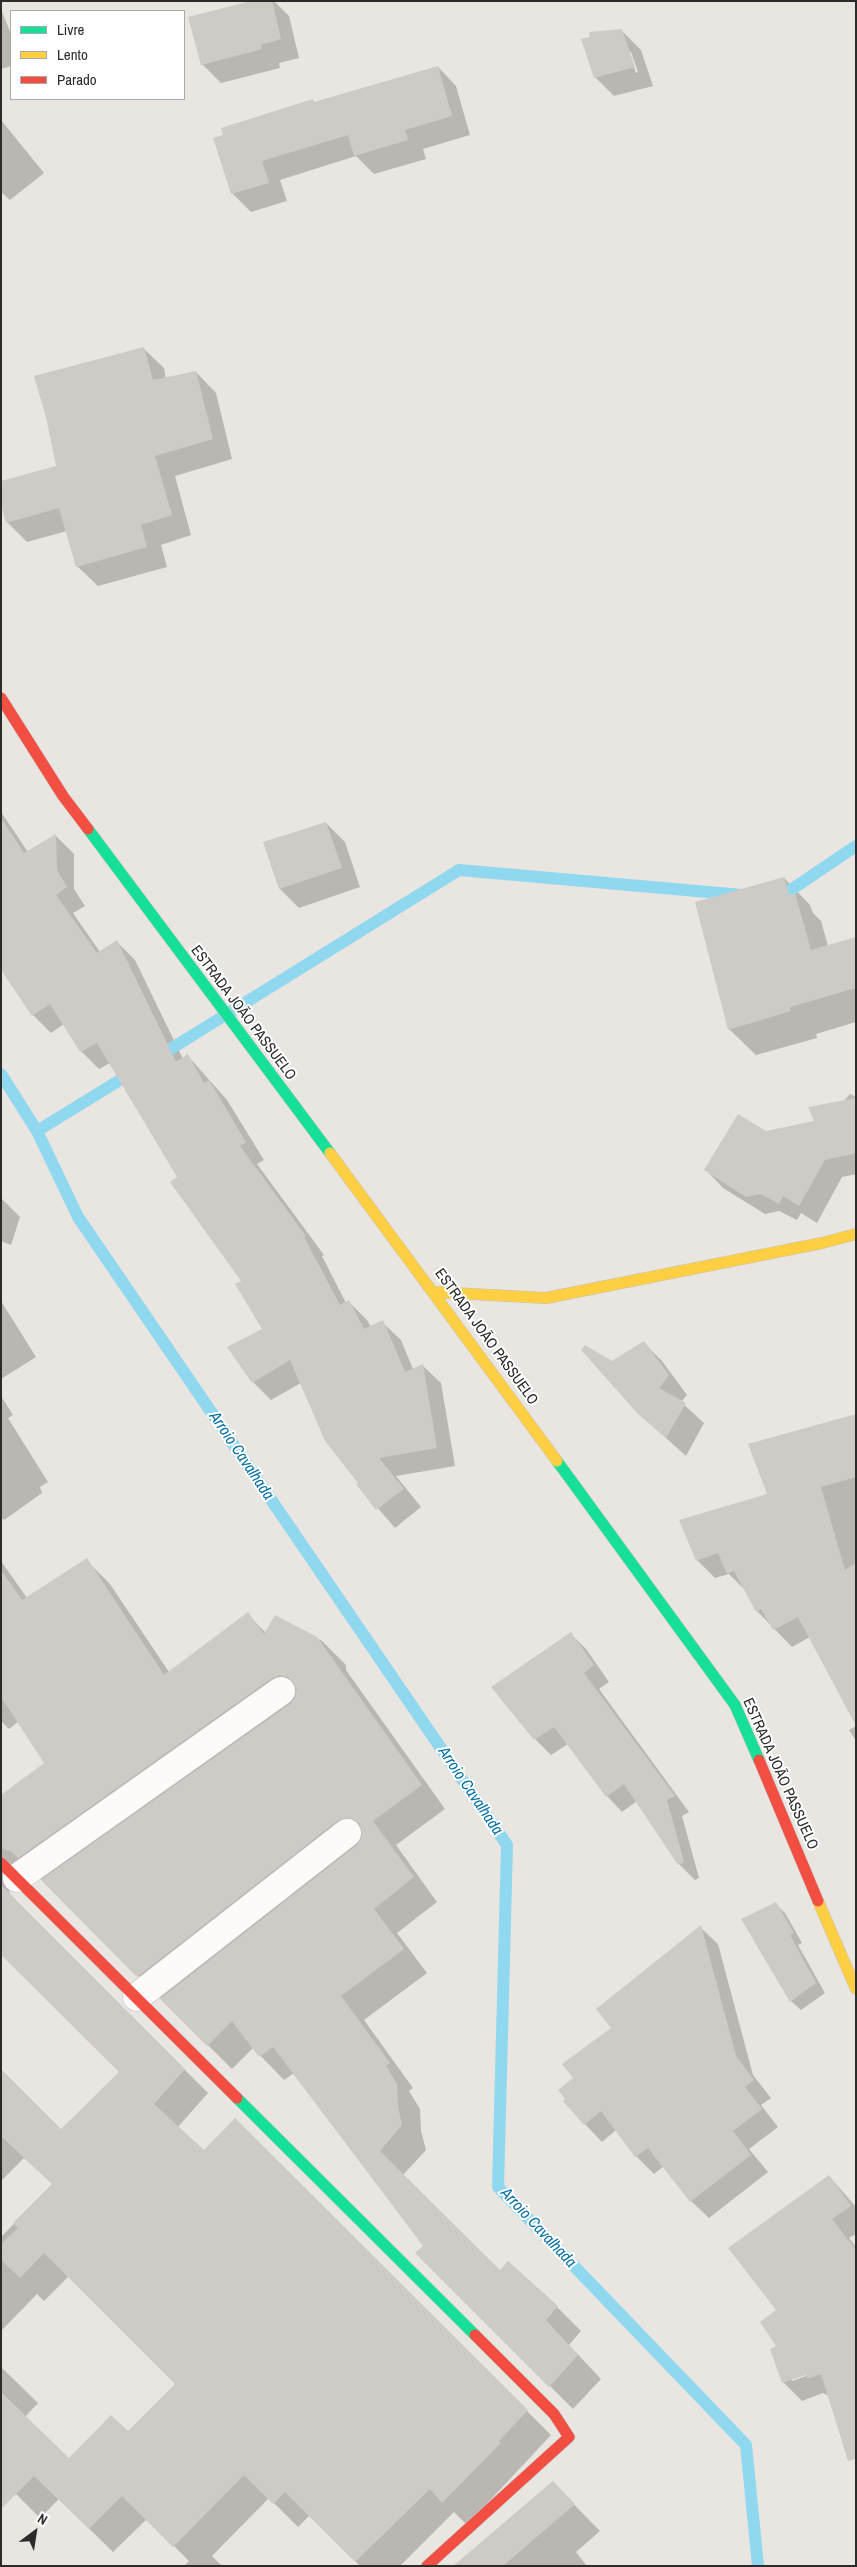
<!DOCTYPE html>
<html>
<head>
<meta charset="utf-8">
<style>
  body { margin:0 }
  #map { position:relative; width:857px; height:2567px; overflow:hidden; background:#e9e5e0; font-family:"Archivo Narrow",sans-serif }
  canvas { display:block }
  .frame { position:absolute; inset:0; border:2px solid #2b2b2b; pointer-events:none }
  .legend { position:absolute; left:10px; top:10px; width:175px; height:90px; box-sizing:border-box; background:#fff; border:1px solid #aaa; margin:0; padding:6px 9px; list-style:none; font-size:15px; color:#2b2b2b }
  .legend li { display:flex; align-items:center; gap:10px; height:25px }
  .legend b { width:25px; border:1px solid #aaa }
  .north { position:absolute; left:10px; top:2507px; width:50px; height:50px; -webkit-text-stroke:4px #fff; paint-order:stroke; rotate:31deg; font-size:14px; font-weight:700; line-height:20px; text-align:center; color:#2b2b2b }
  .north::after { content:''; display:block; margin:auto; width:18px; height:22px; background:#2b2b2b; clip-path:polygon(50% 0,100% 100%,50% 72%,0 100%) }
</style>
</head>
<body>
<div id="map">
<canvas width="857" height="2567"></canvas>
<div class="frame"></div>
<ul class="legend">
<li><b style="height:6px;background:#16e098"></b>Livre</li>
<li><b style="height:6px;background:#ffcf43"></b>Lento</li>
<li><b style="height:6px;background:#f24e42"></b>Parado</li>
</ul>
<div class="north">N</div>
</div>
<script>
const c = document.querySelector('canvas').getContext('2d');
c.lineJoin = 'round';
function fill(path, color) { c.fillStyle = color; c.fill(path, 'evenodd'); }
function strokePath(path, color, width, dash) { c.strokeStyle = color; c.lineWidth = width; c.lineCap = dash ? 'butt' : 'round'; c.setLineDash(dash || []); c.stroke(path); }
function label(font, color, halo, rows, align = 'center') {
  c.font = font + ' "Archivo Narrow",sans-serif'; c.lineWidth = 4; c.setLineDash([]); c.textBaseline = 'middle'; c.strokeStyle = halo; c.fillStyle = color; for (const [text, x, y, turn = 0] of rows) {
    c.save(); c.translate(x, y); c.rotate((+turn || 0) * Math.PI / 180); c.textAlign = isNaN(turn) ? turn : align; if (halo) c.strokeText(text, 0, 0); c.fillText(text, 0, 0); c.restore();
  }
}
const shadow = new Path2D(`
  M256 1H274L289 16 299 58 279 63 280 68 221 83 202 64Z
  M1 9 11 34V66L1 69Z
  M622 31 641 50 653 86 614 96 595 77ZM629 52H631L638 72 636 73Z
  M438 67 456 86 470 135 423 149 426 159 374 174 356 156 280 180 287 201 251 212 232 193 313 101 315 103Z
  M1 120 44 173 10 200 1 192Z
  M143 348 164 368 166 379 196 372 216 393 232 459 175 476 191 535 161 545 167 567 98 586 77 566 67 531 27 542 7 522 57 467Z
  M1 812 28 852 56 836 74 854V889L85 906 73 913 100 952 117 942 135 960 183 1059 188 1056 227 1100 264 1160 257 1164 324 1255 322 1256 346 1303 349 1302 367 1320 371 1327 382 1322 401 1340 413 1369 422 1365 441 1383 455 1466 396 1476 421 1507 395 1528 358 1485 360 1483 301 1383 271 1400 253 1382 263 1330 243 1281 110 1063 99 1069 81 1051 64 1024 51 1033 33 1015 1 900Z
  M326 823 345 842 360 887 299 908 280 889Z
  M784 878 810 905 813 913 821 921 828 946 856 938V1022L816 1034 817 1038 756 1055 729 1029Z
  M850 1094 856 1097V1174L842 1177 817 1223 801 1213 797 1220 779 1211 765 1214 723 1188 706 1170 766 1132 815 1122 844 1101Z
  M1 1198 20 1217 11 1245 1 1241Z
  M1 1301 36 1357 1 1379Z
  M644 1343 662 1361 687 1395 681 1402 704 1423 686 1456 638 1413 612 1363Z
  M1 1396 13 1415 8 1418 48 1482 40 1487 42 1493 4 1520 1 1517Z
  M856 1415V1723L810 1637 792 1647 757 1611 745 1590 729 1574 715 1578 697 1560Z
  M86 1560 110 1584 169 1672 247 1614 266 1633 276 1616 322 1641 346 1665V1670L445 1809 396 1845 437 1902 397 1933 427 1973 364 2020 413 2088 409 2091 420 2109 421 2131 426 2150 403 2175 500 2272 557 2307 581 2331 569 2345 601 2379 573 2409 417 2253 425 2246 294 2073 284 2080 253 2048 232 2069 43 1881 31 1872 9 1884V1892L14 1899 208 2093 177 2128 204 2152 235 2120 551 2435 467 2525 454 2512 400 2566H360L310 2515 298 2527 269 2498 212 2556 222 2566H184L189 2561 147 2519 113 2552 59 2499 40 2518 1 2479V2367L38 2403 25 2417 69 2460 128 2433 177 2384 69 2276 44 2301 37 2294 1 2331V2237L53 2184 24 2158 1 2181V2071L61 2131 121 2072 1 1953V1796L46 1763 19 1721 9 1729 1 1721V1561L27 1598Z
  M571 1634 586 1649 609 1682 599 1689 689 1812 682 1816 699 1878 695 1880 679 1864 637 1801 622 1812 607 1796 568 1744 551 1755 535 1739Z
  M856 1726V1741L849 1730Z
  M776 1904 785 1913 802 1943 798 1945 825 1993 801 2010 791 2001Z
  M700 1927 718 1944 753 2075 771 2098 761 2105 778 2127 749 2149 768 2172 709 2218 691 2201 664 2166 654 2174 636 2156 616 2130 602 2142 585 2124 574 2079 613 2029Z
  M829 2176 856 2207V2234L849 2238 856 2247V2457L829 2396 823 2393 802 2401 783 2382 778 2347 777 2310ZM811 2371 812 2374 792 2381V2378Z
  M552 2482 600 2531 576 2552 587 2566H454Z`);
const stream = new Path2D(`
  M775 898H779L856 846
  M156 1058 459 870 742 895
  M1 1074 37 1131 78 1217 507 1845 498 2187 746 2445 758 2566
  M37 1131 133 1072`);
const building = new Path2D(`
  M251 1H272L281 39 261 45 262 49 201 65 188 17Z
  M622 29 635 67 594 78 581 39 590 37 589 32Z
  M438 66 452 116 405 130 408 140 354 156 348 135 262 161 269 183 231 194 213 138 223 135 221 128 313 99 314 102Z
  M144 347 153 380 196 371 213 439 155 456 172 515 141 525 147 547 76 567 59 508 6 523 1 505V481L56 466 46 417 34 376Z
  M1 818 24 853 56 834 57 870 67 887 56 895 97 953 117 940 176 1062 188 1054 204 1083 209 1080 246 1142 240 1146 306 1236 304 1237 340 1305 349 1300 364 1329 383 1320 405 1372 423 1364 437 1448 379 1458 404 1489 376 1510 356 1484 358 1483 325 1441 290 1360 252 1383 227 1347 262 1329 235 1284 241 1281 170 1182 177 1177 97 1043 80 1052 50 1004 32 1016 1 970Z
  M326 822 342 868 279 889 263 842Z
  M784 877 789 895 795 893 811 950 856 937V988L790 1007 791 1011 728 1030 695 902Z
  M856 1098V1153L825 1160 799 1206 783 1196 779 1204 761 1194 746 1197 704 1170 738 1114 766 1131 814 1121 808 1107Z
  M644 1341 669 1375 659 1388 686 1403 666 1438 638 1414 581 1350 585 1345 612 1361Z
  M856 1414V1477L821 1487 845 1570 856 1563V1726L798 1617 773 1630 761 1609 756 1612 734 1571 727 1574 718 1553 696 1561 679 1520 767 1494 748 1444Z
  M87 1558 164 1675 248 1612 264 1634 275 1615 317 1637 422 1785 373 1821 414 1877 374 1909 404 1949 341 1996 390 2063 386 2066 397 2084 398 2106 402 2125 380 2151 500 2270 508 2261 558 2306 546 2320 578 2355 549 2387 415 2253 423 2246 273 2047 259 2057 232 2021 207 2046 160 1999 357 1845 361 1839 362 1831 359 1823 353 1819 345 1818 337 1821 137 1977 41 1880 290 1704 295 1698 297 1690 293 1682 288 1677 280 1675 272 1678 18 1858 12 1852 1 1848V1795L44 1763 1 1697V1570L22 1600Z
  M571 1632 594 1665 584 1673 675 1796 667 1800 684 1862 678 1865 624 1784 606 1797 554 1727 534 1740 491 1687Z
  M1 1885 185 2069 154 2104 204 2150 235 2118 528 2410 499 2441 501 2443 442 2503 430 2489 355 2562 285 2492 273 2504 244 2475 173 2547 122 2496 89 2529 34 2476 1 2509V2392L69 2458 111 2415 128 2431 175 2384 44 2253 20 2278 1 2260V2244L18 2228 13 2223 52 2184 1 2136V2069L61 2129 119 2072 1 1955Z
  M776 1902 794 1933 790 1935 816 1983 790 2002 741 1919Z
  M701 1925 736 2056 754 2080 745 2087 762 2109 733 2131 751 2155 690 2202 648 2148 635 2157 601 2111 584 2125 563 2101 565 2099 558 2090 573 2078 562 2064 611 2028 596 2009Z
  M829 2175 851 2206 832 2219 856 2250V2459L848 2461 821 2374 807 2379 806 2375 782 2383 770 2349 776 2346 760 2322 776 2310 728 2248Z
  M553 2481 575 2504 503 2566H453Z`);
const street = new Path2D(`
  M17 1878 281 1691
  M137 1997 347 1833`);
const fast = new Path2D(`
  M88 829 330 1153
  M557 1461 735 1705 759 1760
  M237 2098 475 2335`);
const slow = new Path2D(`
  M330 1153 557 1461
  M434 1292 546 1298 822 1243 856 1234
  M818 1901 856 1989`);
const jam = new Path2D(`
  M1 698 63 796 88 829
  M759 1760 818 1901
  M1 1863 237 2098
  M427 2566 569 2437 554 2414 475 2335`);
const streetNames = [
  ["ESTRADA JOÃO PASSUELO",243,1013,53],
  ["ESTRADA JOÃO PASSUELO",486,1337,54],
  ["ESTRADA JOÃO PASSUELO",780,1774,66]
];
const waterNames = [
  ["Arroio Cavalhada",241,1456,56],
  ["Arroio Cavalhada",470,1791,56],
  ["Arroio Cavalhada",538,2228,47]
];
fill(shadow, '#0003');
strokePath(stream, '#8fd8ef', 12);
fill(building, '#cecbc7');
strokePath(street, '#c2c1c2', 29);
strokePath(fast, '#c2c1c2', 12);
strokePath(slow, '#c2c1c2', 12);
strokePath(jam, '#c2c1c2', 12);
strokePath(street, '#fcfbfa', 28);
strokePath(fast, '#16e098', 11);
strokePath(slow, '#ffcf43', 11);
strokePath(jam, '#f24e42', 11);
label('15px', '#2b2b2b', '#fff', streetNames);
label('italic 16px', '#0570a4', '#fff', waterNames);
</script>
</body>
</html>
